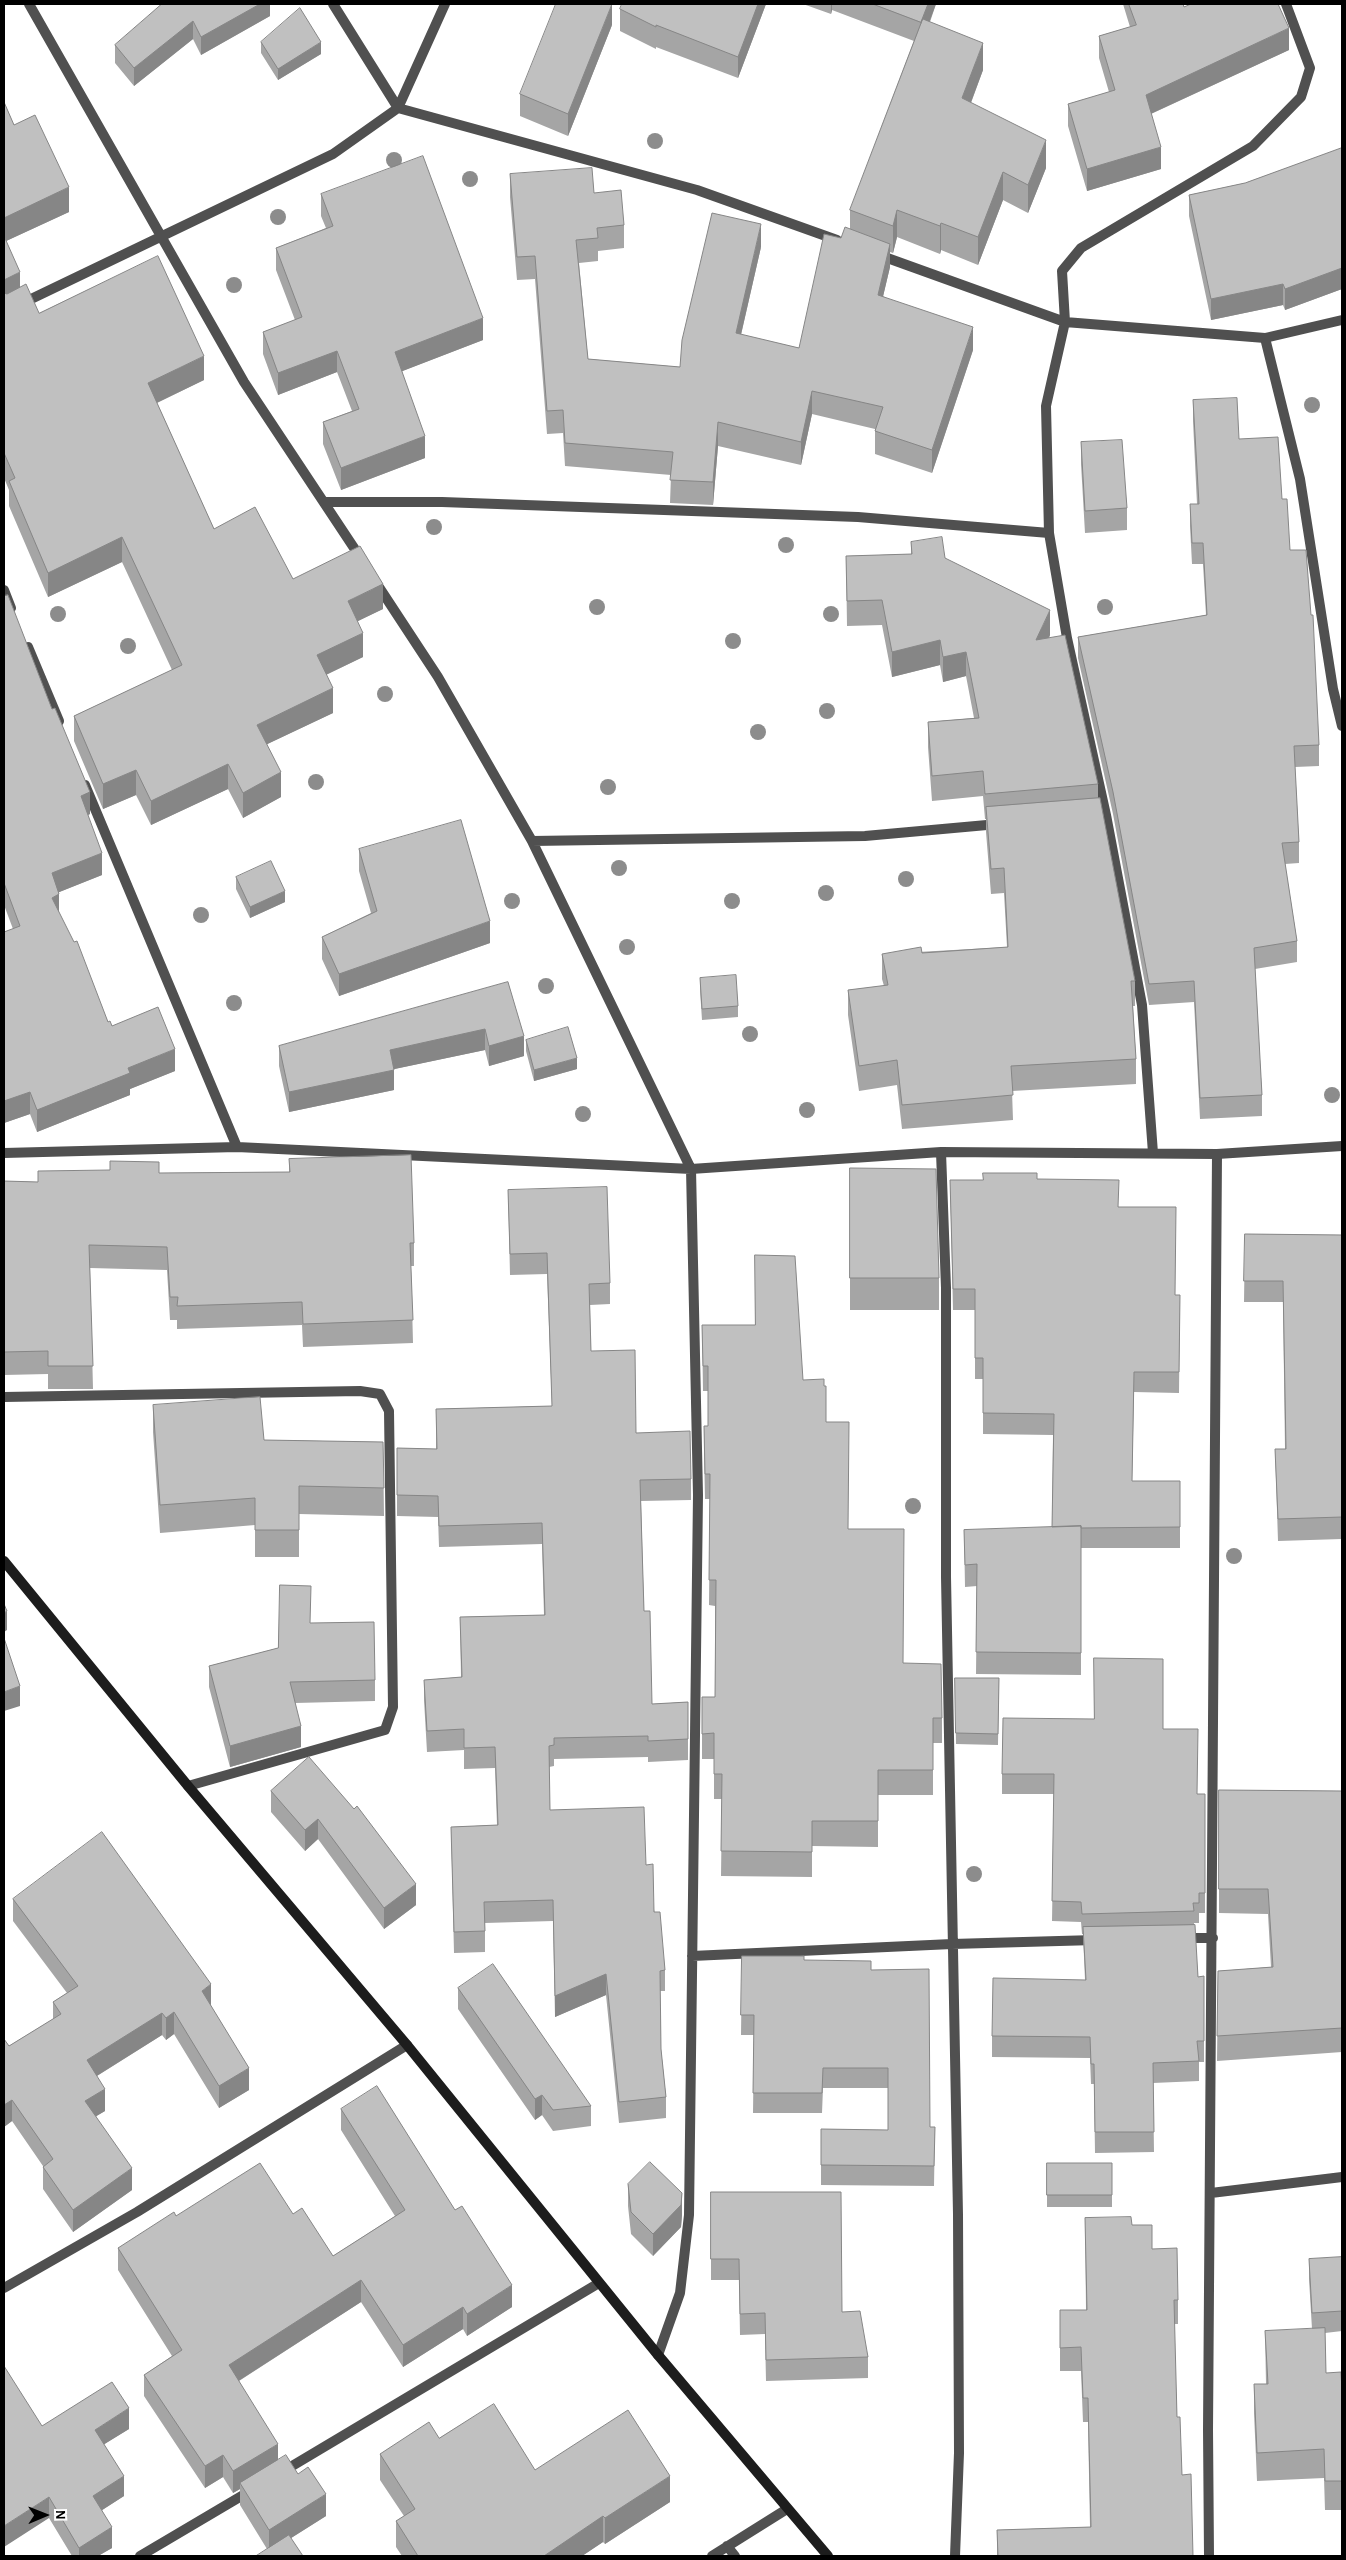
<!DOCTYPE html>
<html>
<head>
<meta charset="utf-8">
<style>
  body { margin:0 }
  #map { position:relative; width:1346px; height:2560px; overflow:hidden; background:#fff; font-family:"Alegreya Sans",sans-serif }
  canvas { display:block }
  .frame { position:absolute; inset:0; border:5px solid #000; pointer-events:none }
  .north { position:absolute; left:20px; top:2490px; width:50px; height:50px; -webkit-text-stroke:4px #fff; paint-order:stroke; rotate:89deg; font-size:14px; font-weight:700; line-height:20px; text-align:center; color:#000 }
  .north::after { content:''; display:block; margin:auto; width:18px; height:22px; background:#000; clip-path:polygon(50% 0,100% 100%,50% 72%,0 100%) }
</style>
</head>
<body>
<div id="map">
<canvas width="1346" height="2560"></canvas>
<div class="frame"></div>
<div class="north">N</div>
</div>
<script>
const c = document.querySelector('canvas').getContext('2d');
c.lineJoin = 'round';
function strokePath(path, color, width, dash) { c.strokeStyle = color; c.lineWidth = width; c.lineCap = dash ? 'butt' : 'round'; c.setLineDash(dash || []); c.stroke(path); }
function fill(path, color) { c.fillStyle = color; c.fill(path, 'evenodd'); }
const street = new Path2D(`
  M29 4 244 382 362 560
  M333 4 398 108 697 190 837 240
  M879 255 1065 322 1265 338 1342 320
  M4 312 333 154 398 108 445 4
  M1265 338 1300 479 1333 689 1342 726
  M324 502H442L858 517 1049 533
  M375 581 438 677 532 841 691 1169 698 1495 689 2215 680 2293 658 2355
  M4 590 11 608
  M28 647 59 721
  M85 785 237 1147
  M532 841 865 836 998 824
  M941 1152 946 1288V1577L958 2214 959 2453 955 2556
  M4 1153 237 1147 691 1169 941 1152 1217 1154 1342 1146
  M1153 1153 1142 1005 1106 815 1067 638 1049 533 1046 406 1065 322 1062 271 1081 248 1253 146 1301 97 1310 68 1286 4
  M4 1397 360 1391 380 1394 389 1411 393 1707 385 1730 188 1786
  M1182 1938H1213
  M692 1956 952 1944 1095 1940
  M1211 2193 1342 2177
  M4 2288 137 2212 407 2045
  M282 2472 599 2283
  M727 2546 735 2556
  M140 2556 250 2491
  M712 2556 787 2509
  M1209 2556 1208 2429 1217 1154`);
const secondary = new Path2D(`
  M4 1561 188 1786 407 2045 658 2355 828 2556`);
const trees = [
  [655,141],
  [394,160],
  [470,179],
  [278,217],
  [234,285],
  [1312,405],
  [434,527],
  [786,545],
  [597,607],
  [1105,607],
  [58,614],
  [831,614],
  [733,641],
  [128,646],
  [385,694],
  [827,711],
  [758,732],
  [316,782],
  [608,787],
  [619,868],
  [906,879],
  [826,893],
  [512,901],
  [732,901],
  [201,915],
  [627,947],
  [546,986],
  [234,1003],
  [750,1034],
  [1332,1095],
  [807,1110],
  [583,1114],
  [913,1506],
  [1234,1556],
  [974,1874]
];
const wall = new Path2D(`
  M162 4H270V16L201 55 193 39 134 86 115 63V45Z
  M766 4 738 78 656 47V49L620 31V9Z
  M803 4H936L930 22 983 70 971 103 1046 168 1028 213 1003 200 978 265 941 250 940 254 897 237 893 253 890 252V267L883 296 973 350 932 473 875 454V429L812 414 801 465 718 446 713 505 670 503 671 475 565 466 563 433 547 434 535 279 517 280 510 197V174L594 193 624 225V248L598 251V261L579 263 588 359 680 367 761 247 741 335 799 348 841 238 850 229V210L914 41 832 10 831 14Z
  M1123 4H1183L1184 7 1289 50 1151 114 1161 169 1087 191 1068 126V104L1109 92 1099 58V36L1130 27Z
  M612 25 568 136 520 116V94Z
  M261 42 321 54 278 80 261 53Z
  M4 102 14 125 69 212 6 241 20 287 39 313 204 380 157 403 214 529 293 579 383 609 357 621 363 657 326 675 333 713 267 744 281 797 243 818 228 789 151 825 136 795 103 809 74 741V716L172 670 122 562 48 597 9 506V490L4 478Z
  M1342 148V289L1285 310 1283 305 1211 320 1189 216V195L1245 183Z
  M321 194 483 340 402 371 425 458 341 490 323 444V422L352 411 337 372 278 395 263 354V332L295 320 276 270V248L326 228 321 216Z
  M1193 400 1239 439 1282 499 1319 745V766L1295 767 1299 842V863L1285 864 1297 941V962L1255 969 1262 1095V1116L1200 1119 1194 1002 1149 1005 1113 814 1078 658V637L1206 615 1203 564H1192L1190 526V504H1197L1193 421Z
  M1081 442 1127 508V530L1085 533 1081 464Z
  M911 542 945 558 1050 635 1049 638 1098 784V798L1135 981V1006H1133L1136 1059V1084L1012 1091 1013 1120 902 1129 897 1085 859 1091 848 1015V990L884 986 882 979V954L1007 947 1004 893 991 894 986 832V819H985L983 796 932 801 928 747V722L974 718 966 676 943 682 940 665 892 677 882 625 847 626 846 556 911 554Z
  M4 596 90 814 88 815 102 875 59 892V913L108 1022 112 1026 175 1071 130 1089V1095L37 1132 30 1114 4 1123V932L13 929 4 905Z
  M359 849 490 943 339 996 322 959V937L371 913 359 871Z
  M236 877 285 902 250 918 236 889Z
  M700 978 738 1006V1017L702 1020 700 990Z
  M508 982 524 1056 489 1066 485 1050 394 1069V1090L289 1112 279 1066V1046Z
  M526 1040 577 1069 534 1081 526 1051Z
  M289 1159 414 1243V1266H411L413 1343 303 1347 302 1325 177 1329V1320H170L167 1270 90 1268 93 1389H48V1374L4 1375V1181L38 1182 159 1173 289 1172Z
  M850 1168 939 1278V1310H850Z
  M1037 1179 1119 1207 1175 1295H1180L1179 1393 1134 1392 1132 1481H1180V1548H1081V1675L976 1674 977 1586 965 1587 964 1530 1052 1527 1053 1435 983 1434V1379H975V1310H953L950 1180H983Z
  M508 1190 610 1283V1304L590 1305 591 1351 636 1433 691 1479V1500L641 1501 644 1611 652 1704 688 1702V1760L648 1762V1757L554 1759V1766L549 1767 550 1810 646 1865 665 1970V1991H660L661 2049 666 2097V2118L619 2123 606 1995 555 2017 553 1921 485 1923V1952L454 1953 451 1827 497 1825 495 1768 464 1769V1750L427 1752 424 1700V1680L461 1677 460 1617 544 1615 542 1544 439 1547 438 1517 397 1516V1448L436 1449V1409L552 1406 547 1274 510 1275Z
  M1245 1234 1342 1235V1539L1278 1541 1275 1449H1285L1283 1302H1244Z
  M702 1325 803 1380 824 1386 826 1422 848 1529 903 1663 942 1718V1743H933V1795H878V1847L812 1846V1877L721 1876 722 1799H714V1759H702V1697H715V1606L709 1605 710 1499H705L704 1451V1426H708V1391H703Z
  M153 1405 264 1440 383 1442 384 1516 299 1514V1557H255V1525L160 1533 153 1432Z
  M311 1623 375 1680V1701L295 1703 301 1747 230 1767 209 1687V1666L278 1648Z
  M955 1678H999L998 1745 956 1744Z
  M1163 1729 1197 1794H1205V1913H1199V1923H1194L1198 1977 1204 1976V2062H1199V2081L1153 2083 1154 2152 1095 2153 1094 2084H1091L1090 2058 992 2057V2036L1085 1980 1083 1934H1082L1081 1922 1052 1921 1054 1794H1002V1774Z
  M309 1757 416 1905 384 1929 318 1839 305 1851 271 1812V1791Z
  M1219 1790 1342 1791V2052L1217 2061 1218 1971 1271 1967 1268 1914 1219 1913Z
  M13 1899 211 2006 249 2090 219 2108 174 2034 166 2040 162 2035 97 2076 105 2111 96 2116 132 2190 73 2232 43 2189V2166L12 2121 4 2127V2039L9 2046 53 2019V2002L67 1993 13 1921Z
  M742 1956 804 1960 871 1970 930 2127H935L934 2186 821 2185V2129L888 2130V2088H823L822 2113H753L754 2035H741Z
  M458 1988 591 2106V2126L553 2131 542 2115 535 2120 458 2009Z
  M341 2109 512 2307 467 2336 463 2329 403 2367 361 2302 239 2381 278 2460 298 2474 326 2516 291 2538 267 2549 240 2505V2489L233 2493 223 2477 205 2488 144 2396V2375L172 2356 118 2270V2248L176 2216 293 2214 333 2256 395 2216 341 2130Z
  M1047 2163H1112V2207H1047Z
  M628 2184 682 2215 681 2227 653 2256 631 2234 628 2206Z
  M711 2192 842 2312 868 2357V2378L766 2381 765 2334 740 2335 739 2280H711Z
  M1085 2218 1132 2225 1152 2249 1178 2300V2324H1174L1177 2417 1182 2475 1193 2556H997V2530L1090 2527 1088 2422H1083L1081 2371H1060V2310H1086Z
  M1342 2257V2331L1325 2333 1326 2373 1342 2391V2510H1325L1324 2478 1257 2481 1254 2413V2384H1266L1265 2331 1312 2329 1309 2279V2259Z
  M42 2426 129 2429 104 2444 124 2496 102 2510 112 2548 98 2556H72L49 2518Z
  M439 2438 535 2470 670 2502 605 2544 603 2542 582 2556H402L396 2547V2521L404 2516 380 2480V2454Z`);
const shadedWall = new Path2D(`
  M260 4H270V16L201 55V37Z
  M612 4V25L568 136V114Z
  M758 4H766L738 78V57Z
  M831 4H832V10L831 14Z
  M928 4H936L921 44V22Z
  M193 21V39L134 86V68Z
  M1289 28V50L1146 116V95Z
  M321 42V54L278 80V69Z
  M983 43V70L962 126V98Z
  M1046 140V168L1028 213V185Z
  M1161 147V169L1087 191V169Z
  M1003 172V200L978 265V237Z
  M69 187V212L4 242V218Z
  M897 210V237L893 253V226Z
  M941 223V250L940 254V226Z
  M761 224V247L736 356V333Z
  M890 244V267L878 318V295Z
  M1342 268V289L1285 310V289Z
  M20 272V297L4 305V280Z
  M1283 284V305L1211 320V299Z
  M483 318V340L395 374V352Z
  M973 327V350L932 473V450Z
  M337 351V372L278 395V373Z
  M204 356V380L148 407V383Z
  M812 391V414L801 465V442Z
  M718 422V446L713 505V482Z
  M425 436V458L341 490V468Z
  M122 537V562L48 597V573Z
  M383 584V609L348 626V601Z
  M1050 610V635L1036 665V640Z
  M363 633V657L317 679V655Z
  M940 640V665L892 677V652Z
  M966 652V676L943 682V657Z
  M333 688V713L257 749V725Z
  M228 764V789L151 825V801Z
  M136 770V795L103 809V784Z
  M281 772V797L243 818V793Z
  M90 792V814L81 818V796Z
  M102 853V875L52 895V873Z
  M285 891V902L250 918V907Z
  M59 894V916L52 898Z
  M490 921V943L339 996V974Z
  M485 1029V1050L390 1070V1050Z
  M524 1036V1056L489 1066V1046Z
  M175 1049V1071L130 1089V1095L37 1132V1110L128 1068Z
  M577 1058V1069L534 1081V1070Z
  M394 1070V1090L289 1112V1092Z
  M30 1092V1114L4 1123V1101Z
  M7 1611V1630L4 1632V1613Z
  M20 1686V1706L4 1711V1692Z
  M301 1726V1747L230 1767V1746Z
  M318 1819V1839L305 1851V1830Z
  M416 1884V1905L384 1929V1908Z
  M606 1974V1995L555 2017V1996Z
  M211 1984V2006L202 2013V1991Z
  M174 2012V2034L166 2040V2018Z
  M162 2013V2035L87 2082V2060Z
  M249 2068V2090L219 2108V2086Z
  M105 2089V2111L85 2123V2101Z
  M542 2095V2115L535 2120V2099Z
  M12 2100V2121L4 2127V2105Z
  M132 2168V2190L73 2232V2210Z
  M682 2193V2215L681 2227 653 2256V2234Z
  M361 2280V2302L229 2387V2365Z
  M512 2285V2307L467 2336V2314Z
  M463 2307V2329L403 2367V2345Z
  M129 2408V2429L95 2450V2430Z
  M278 2444V2466L240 2483V2489L233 2493V2471Z
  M223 2455V2477L205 2488V2466Z
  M124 2476V2496L93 2516V2496Z
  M670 2476V2502L605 2544V2518Z
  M326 2494V2516L269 2552V2530Z
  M49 2497V2518L4 2547V2526Z
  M603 2516V2542L582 2556H544Z
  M112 2527V2548L98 2556H79V2548Z`);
const building = new Path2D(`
  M162 4H260L201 37 193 21 134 68 115 45Z
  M556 4H612L568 114 520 94Z
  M622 4H758L738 57 656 25V27L620 9Z
  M873 4H928L921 22Z
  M1129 4H1183L1184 7 1191 4H1278L1289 28 1146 95 1161 147 1087 169 1068 104 1115 90 1099 36 1136 25Z
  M300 8 321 42 278 69 261 42Z
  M923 19 983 43 962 98 1046 140 1028 185 1003 172 978 237 941 223 940 226 897 210 893 226 850 210Z
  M4 102 14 125 35 115 69 187 4 218Z
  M1342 148V268L1285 289 1283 284 1211 299 1189 195 1245 183Z
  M423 156 483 318 395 352 425 436 341 468 323 422 359 409 337 351 278 373 263 332 302 317 276 248 333 226 321 194Z
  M592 168 594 193 621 190 624 225 597 228 598 238 576 240 588 359 680 367 682 340 712 213 761 224 736 333 799 348 824 234 841 238 845 227 890 244 878 295 973 327 932 450 875 431 883 407 812 391 801 442 718 422 713 482 670 480 673 452 565 443 563 410 547 411 535 256 517 257 510 174Z
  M4 236 20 272 4 280Z
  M158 256 204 356 148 383 214 529 255 507 293 579 360 546 383 584 348 601 363 633 317 655 333 688 257 725 281 772 243 793 228 764 151 801 136 770 103 784 74 716 182 665 122 537 48 573 9 481 15 478 4 453V293L7 294 26 284 39 313Z
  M1237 398 1239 439 1278 437 1282 499H1287L1290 550H1306L1311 615H1313L1319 745 1294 746 1299 842 1282 843 1297 941 1254 948 1262 1095 1200 1098 1194 981 1149 984 1113 792 1078 637 1207 615 1203 543H1192L1190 504H1199L1193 400Z
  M1122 440 1127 508 1085 511 1081 442Z
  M942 537 945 558 1050 610 1036 640 1065 635 1098 784 985 794 983 771 932 776 928 722 979 718 966 652 943 657 940 640 892 652 882 600 847 601 846 556 912 554 911 542Z
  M8 595 52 709 55 708 90 792 81 796 102 853 52 873 59 894 52 898 74 942 77 941 108 1022 110 1021 112 1026 158 1007 175 1049 128 1068 130 1073 37 1110 30 1092 4 1101V932L20 926 4 883V596Z
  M1100 798 1135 981H1131L1136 1059 1011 1066 1013 1095 902 1105 897 1060 859 1066 848 990 888 985 882 954 921 947 922 953 1008 947 1004 868 991 869 986 807Z
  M461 820 490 921 339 974 322 937 377 911 359 849Z
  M271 861 285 891 250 907 236 877Z
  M736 975 738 1006 702 1009 700 978Z
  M508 982 524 1036 489 1046 485 1029 390 1050 394 1070 289 1092 279 1046Z
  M568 1027 577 1058 534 1070 526 1040Z
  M411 1155 414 1243H410L413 1320 303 1324 302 1302 177 1306 178 1297H170L167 1247 89 1245 93 1366H48V1351L4 1352V1181L38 1182V1171L110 1170V1161L159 1162V1173L290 1172 289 1159Z
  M850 1168 936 1169 939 1278H850Z
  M983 1173H1037V1179L1119 1180 1118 1207H1176L1175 1295H1180L1179 1372H1134L1132 1481H1180V1527L1081 1528V1526L1052 1527 1054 1414 983 1413V1358H975V1289H953L950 1180H983Z
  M607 1187 610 1283 589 1284 591 1351 635 1350 636 1433 690 1431 691 1479 640 1480 644 1611H650L652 1704 688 1702V1739L648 1741V1736L554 1738V1745L549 1746 550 1810 644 1807 646 1865 653 1864 654 1912H660L665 1970 660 1971 661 2049 666 2097 619 2102 606 1974 555 1996 553 1900 484 1902 485 1931 454 1932 451 1827 498 1825 495 1747 464 1748V1729L427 1731 424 1680 462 1677 460 1617 545 1615 542 1523 439 1526 438 1496 397 1495V1448L437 1449 436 1409 552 1406 547 1253 510 1254 508 1190Z
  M1245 1234 1342 1235V1517L1278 1519 1275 1449H1286L1283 1281H1244Z
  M755 1255 795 1256 803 1380 824 1379V1386H826V1422H849L848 1529H904L903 1663 941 1664 942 1718H933V1770H878V1821H812V1852L721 1851 722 1774H714V1733L702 1734V1697H715L716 1580H709L710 1474H705L704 1426H708V1366H703L702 1325H755Z
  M260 1397 264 1440 383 1442 384 1488 299 1486V1530H255V1498L160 1505 153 1405Z
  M1081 1526V1653L976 1652 977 1564 965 1565 964 1530Z
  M280 1585 311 1586 310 1623 374 1622 375 1680 290 1682 301 1726 230 1746 209 1666 278 1648Z
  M4 1604 7 1611 4 1613Z
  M4 1638 20 1686 4 1692Z
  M1094 1658 1163 1659V1729H1198L1197 1794H1205V1893H1199V1903H1193L1194 1911 1082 1914 1081 1902 1052 1901 1054 1774H1002L1003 1718 1094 1719Z
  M955 1678H999L998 1734 956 1733Z
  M309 1757 354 1809 357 1806 416 1884 384 1908 318 1819 305 1830 271 1791Z
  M1219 1790 1342 1791V2028L1217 2036 1218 1971 1273 1967 1268 1889H1219Z
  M102 1832 211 1984 202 1991 249 2068 219 2086 174 2012 166 2018 162 2013 87 2060 105 2089 85 2101 132 2168 73 2210 43 2167 53 2159 12 2100 4 2105V2039L9 2046 61 2014 53 2002 78 1986 13 1899Z
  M1195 1925 1198 1977 1204 1976V2041H1197L1199 2061 1153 2063 1154 2132H1095L1094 2064H1091L1090 2037 992 2036 993 1978 1086 1980 1083 1927Z
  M742 1956H804V1960L871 1961V1970L929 1969 930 2127H935L934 2166 821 2165V2129L888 2130V2068H823L822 2093H753L754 2015H741Z
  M493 1964 591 2106 553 2110 542 2095 535 2099 458 1988Z
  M377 2086 455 2210 462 2206 512 2285 467 2314 463 2307 403 2345 361 2280 229 2365 278 2444 233 2471 223 2455 205 2466 144 2375 182 2350 118 2248 174 2212 176 2216 260 2163 293 2214 302 2208 333 2256 405 2210 341 2109Z
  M650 2162 682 2193 681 2205 653 2234 631 2212 628 2184Z
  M1047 2163H1112V2195H1047Z
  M711 2192H841L842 2312 860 2311 868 2357 766 2360 765 2313 740 2314 739 2259H711Z
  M1131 2217 1132 2225H1152V2249L1177 2248 1178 2300H1174L1177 2417H1180L1182 2475 1191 2474 1193 2556H998L997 2530 1091 2527 1088 2398H1083L1081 2347 1060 2348V2310H1087L1085 2218Z
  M1342 2257V2311L1312 2313 1309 2259Z
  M1325 2328 1326 2373 1341 2372 1342 2391V2481H1325L1324 2449 1257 2453 1254 2384H1268L1265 2331Z
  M4 2366 42 2426 112 2382 129 2408 95 2430 124 2476 93 2496 112 2527 79 2548 49 2497 4 2526Z
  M494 2404 535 2470 628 2410 670 2476 605 2518 603 2516 544 2556H418L396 2521 415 2509 380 2454 429 2422 439 2438Z
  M286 2455 298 2474 308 2467 326 2494 269 2530 240 2483Z
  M289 2535 303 2556H256Z`);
strokePath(street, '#505050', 10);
strokePath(secondary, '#1d1d1d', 10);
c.fillStyle = '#8c8c8c';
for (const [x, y] of trees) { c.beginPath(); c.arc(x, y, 8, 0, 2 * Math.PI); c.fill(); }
fill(wall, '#a5a5a5');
fill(shadedWall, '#868686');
fill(building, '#c0c0c0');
strokePath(building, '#868686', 1);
</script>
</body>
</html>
